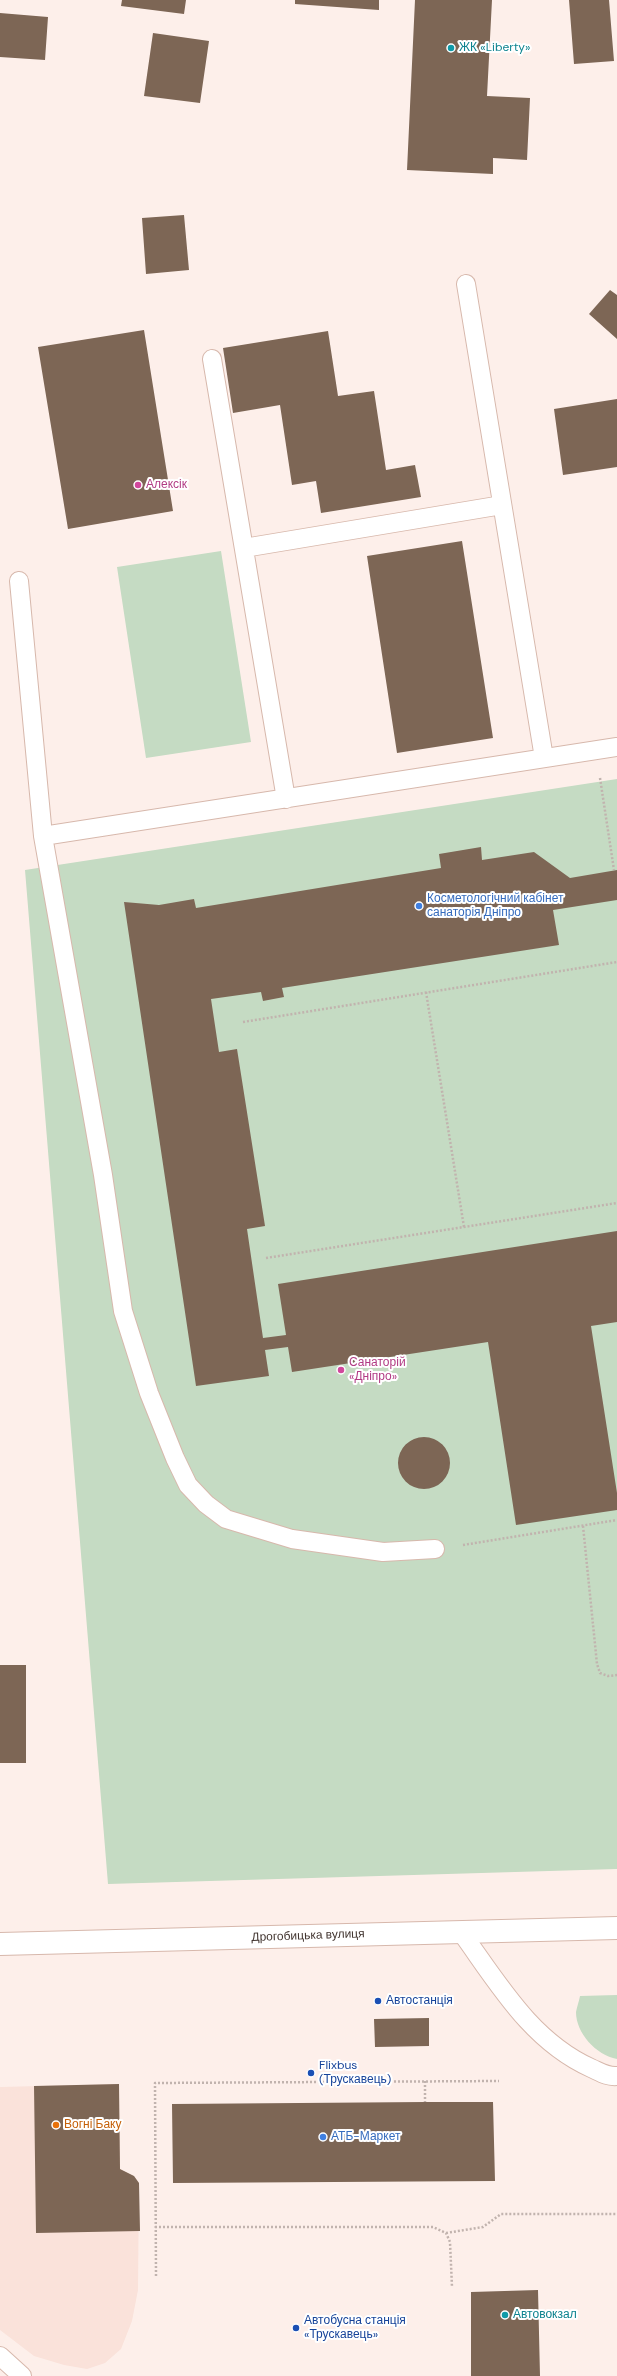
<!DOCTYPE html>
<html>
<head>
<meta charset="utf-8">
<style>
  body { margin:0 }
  canvas { display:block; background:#fdefea }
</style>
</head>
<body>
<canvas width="617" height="2376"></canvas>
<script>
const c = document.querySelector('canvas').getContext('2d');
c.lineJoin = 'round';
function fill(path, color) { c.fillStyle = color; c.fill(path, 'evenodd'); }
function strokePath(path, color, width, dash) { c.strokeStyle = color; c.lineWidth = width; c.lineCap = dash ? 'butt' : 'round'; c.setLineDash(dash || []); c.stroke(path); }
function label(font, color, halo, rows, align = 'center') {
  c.font = font + ' "DM Sans",sans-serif'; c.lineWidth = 4; c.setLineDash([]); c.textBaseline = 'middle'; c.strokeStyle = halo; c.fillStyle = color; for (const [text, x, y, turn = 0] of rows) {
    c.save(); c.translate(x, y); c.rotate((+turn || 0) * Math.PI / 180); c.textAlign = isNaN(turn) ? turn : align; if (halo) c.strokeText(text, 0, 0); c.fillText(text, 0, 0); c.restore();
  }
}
const built = new Path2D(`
  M119 2084 120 2169 134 2176 139 2183 138 2290 132 2321 121 2349 105 2363 87 2369 64 2365 34 2356 0 2330V2087Z`);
const green = new Path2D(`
  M221 551 251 742 146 758 117 567Z
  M617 779V1869L108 1884 25 870Z
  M617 1995V2059C596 2055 576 2033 576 2012 577 2007 579 2001 580 1996Z`);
const building = new Path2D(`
  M122 0H186L184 14 121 6Z
  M295 0H379V10L295 4Z
  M415 0H492L487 96 530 98 527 160 493 158V174L407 170Z
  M569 0H609L614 61 574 64Z
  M0 13 48 17 45 60 0 57Z
  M153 33 209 41 200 103 144 96Z
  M184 215 189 270 146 274 142 218Z
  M610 290 617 295V339L589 314Z
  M144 330 173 511 68 529 38 347Z
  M328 331 338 396 374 391 386 470 415 465 421 497 321 513 316 481 292 485 280 405 233 413 223 348Z
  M617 399V467L563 475 554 409Z
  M462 541 493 738 397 753 367 556Z
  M481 847 482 860 534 852 570 878 617 870V900L553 910 559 945 282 988 284 997 263 1001 261 992 211 999 219 1052 237 1049 265 1226 247 1229 263 1338 286 1335 278 1284 617 1231V1322L591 1326 617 1493V1510L516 1525 488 1342 292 1372 288 1347 265 1350 269 1376 196 1386 124 902 159 905 194 899 196 908 441 868 439 854Z
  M398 1463a26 26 0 1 1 52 0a26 26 0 1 1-52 0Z
  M0 1665H26V1763H0Z
  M429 2018V2046L375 2047 374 2019Z
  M119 2084 120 2169 134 2176 139 2183 140 2231 36 2233 34 2086Z
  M425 2102H493L495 2181 173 2183 172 2104Z
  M538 2290 540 2376H471V2292Z`);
const path = new Path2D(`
  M600 778 614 870
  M426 992 464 1227
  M243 1022 617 962
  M266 1258 617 1203
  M583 1526 597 1664 600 1673 608 1676 617 1675
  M463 1545 617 1520
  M425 2081V2102
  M155 2227H433L446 2233 450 2242 452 2287
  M446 2233 483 2227 501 2214H617
  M156 2276 155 2083 499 2081`);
const service = new Path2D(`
  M466 284 544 758
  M212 359 286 799
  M244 548 502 505
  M19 581 43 836 103 1175 123 1311 149 1393 175 1458 188 1485 206 1504 226 1519 292 1539 383 1552 435 1549
  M43 836 617 747
  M461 1932C498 1983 531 2041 591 2068 600 2072 607 2077 617 2076
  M0 2356 22 2376`);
const secondary = new Path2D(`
  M0 1944 617 1928`);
const markers = [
  [451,48,4,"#0f9aa8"],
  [138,485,4,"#d1479c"],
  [419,906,4,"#3f7fe0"],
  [341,1370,4,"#d1479c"],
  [378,2001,4,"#1a4fb4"],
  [311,2073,4,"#1a4fb4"],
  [56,2125,4,"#e8710a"],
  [323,2137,4,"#3f7fe0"],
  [505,2315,4,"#0f9aa8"],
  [296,2328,4,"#1a4fb4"]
];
const cultureNames = [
  ["ЖК «Liberty»",459,48],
  ["Автовокзал",513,2315]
];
const hotelNames = [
  ["Алексік",146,485],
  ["Санаторій",349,1363],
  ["«Дніпро»",349,1377]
];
const shopNames = [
  ["Косметологічний кабінет",427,899],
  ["санаторія Дніпро",427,913],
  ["АТБ-Маркет",331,2137]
];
const streetNames = [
  ["Дрогобицька вулиця",308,1936,-2]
];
const transitNames = [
  ["Автостанція",386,2001],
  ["Flixbus",319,2066],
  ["(Трускавець)",319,2080],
  ["Автобусна станція",304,2321],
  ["«Трускавець»",304,2335]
];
const foodNames = [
  ["Вогні Баку",64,2125]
];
fill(built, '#fae2da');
fill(green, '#c5dbc3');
fill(building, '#7d6655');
strokePath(service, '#d7b8ac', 20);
strokePath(secondary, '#d7b8ac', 24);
strokePath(path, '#c1b3ae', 2.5, [2, 2]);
strokePath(service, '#fff', 18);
strokePath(secondary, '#fff', 22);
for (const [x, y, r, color] of markers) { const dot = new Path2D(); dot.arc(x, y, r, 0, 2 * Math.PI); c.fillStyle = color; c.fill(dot); strokePath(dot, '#fff', 1.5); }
label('12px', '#0d838f', '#fff', cultureNames, 'left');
label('12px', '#b23c85', '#fff', hotelNames, 'left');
label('12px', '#366cbe', '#fff', shopNames, 'left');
label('12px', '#423530', '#fff', streetNames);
label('12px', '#164399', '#fff', transitNames, 'left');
label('12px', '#c56008', '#fff', foodNames, 'left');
</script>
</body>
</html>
